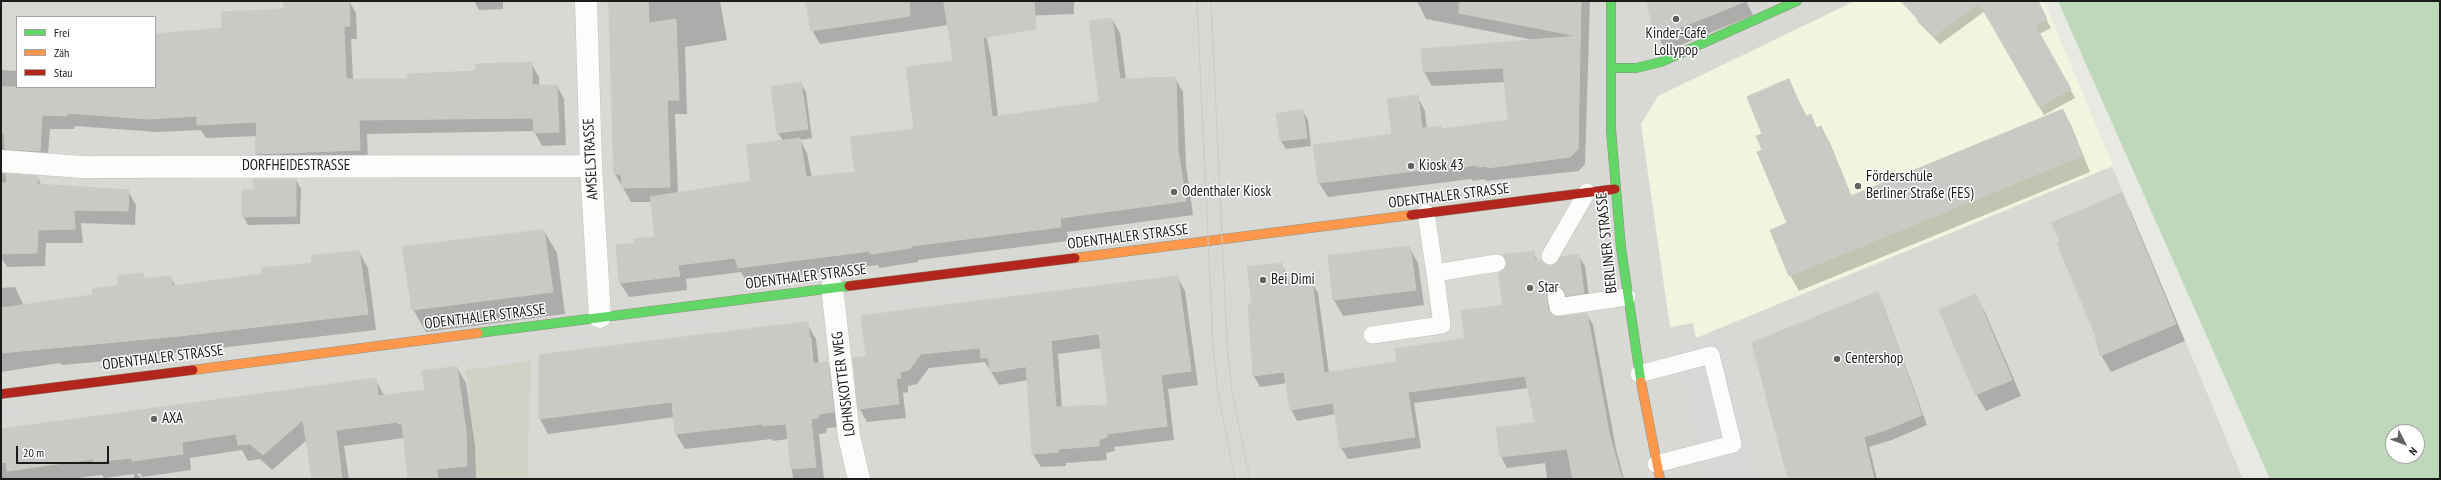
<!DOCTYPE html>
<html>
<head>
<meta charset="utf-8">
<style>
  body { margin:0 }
  #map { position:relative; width:2441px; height:480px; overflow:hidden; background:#e9e9e4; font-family:"PT Sans Narrow",sans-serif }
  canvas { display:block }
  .frame { position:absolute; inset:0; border:2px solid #1b1b1b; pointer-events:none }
  .legend { position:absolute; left:16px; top:16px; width:140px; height:72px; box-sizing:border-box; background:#fff; border:1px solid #a4a4a4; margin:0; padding:5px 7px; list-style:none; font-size:12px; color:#1b1b1b }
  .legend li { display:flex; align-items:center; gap:8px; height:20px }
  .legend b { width:20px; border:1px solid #a4a4a4 }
  .north { position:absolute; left:2385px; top:424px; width:40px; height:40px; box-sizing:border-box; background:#fff; border:1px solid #a4a4a4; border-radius:50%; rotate:132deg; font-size:11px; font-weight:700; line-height:16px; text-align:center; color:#1b1b1b }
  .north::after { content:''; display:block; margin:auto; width:14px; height:18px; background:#636361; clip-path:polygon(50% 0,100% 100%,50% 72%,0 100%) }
  .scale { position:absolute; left:16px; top:446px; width:93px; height:18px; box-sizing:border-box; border:2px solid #1b1b1b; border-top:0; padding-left:5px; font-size:12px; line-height:14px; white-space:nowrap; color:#1b1b1b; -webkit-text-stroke:3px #fff; paint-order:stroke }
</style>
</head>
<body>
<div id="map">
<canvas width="2441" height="480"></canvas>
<div class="frame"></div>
<ul class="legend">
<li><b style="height:5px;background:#63d668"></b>Frei</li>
<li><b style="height:5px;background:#ff974d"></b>Zäh</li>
<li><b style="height:5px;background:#b3261e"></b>Stau</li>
</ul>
<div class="north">N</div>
<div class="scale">20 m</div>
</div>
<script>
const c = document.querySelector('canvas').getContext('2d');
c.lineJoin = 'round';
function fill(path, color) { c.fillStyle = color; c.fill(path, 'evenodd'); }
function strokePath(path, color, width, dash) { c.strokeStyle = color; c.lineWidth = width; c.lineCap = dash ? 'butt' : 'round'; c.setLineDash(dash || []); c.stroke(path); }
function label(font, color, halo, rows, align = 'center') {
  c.font = font + ' "PT Sans Narrow",sans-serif'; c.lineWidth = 3; c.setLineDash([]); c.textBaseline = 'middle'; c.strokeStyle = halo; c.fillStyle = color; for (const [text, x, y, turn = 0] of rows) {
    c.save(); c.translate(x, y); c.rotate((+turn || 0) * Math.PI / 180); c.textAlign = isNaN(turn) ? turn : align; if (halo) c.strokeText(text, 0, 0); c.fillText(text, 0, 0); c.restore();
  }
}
const residential = new Path2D(`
  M1 1H2043L2243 479H1ZM17 17H155V87H17Z`);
const education = new Path2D(`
  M1855 1H2044L2113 166 1696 338 1693 323 1670 327 1641 124 1658 96Z`);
const construction = new Path2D(`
  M531 361 527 479H476L466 370Z`);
const forest = new Path2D(`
  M2058 1H2440V479H2270ZM2393 432H2417V456H2393Z`);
const parking = new Path2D(`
  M1059 274 1060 284 883 306 882 297Z
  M783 309 784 318 742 323 741 314Z
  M713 318 715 326 652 333 651 325Z
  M1722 328 1759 477 1751 479H1704L1673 348Z
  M630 329 631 337 557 346 556 338Z
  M479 348 480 356 393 366 392 358Z
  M366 361 367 370 299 378 297 370Z
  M266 373 267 382 190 392 189 383Z
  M165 387V395L85 405 84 397Z
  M54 401 56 410 1 417V408Z`);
const shadow = new Path2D(`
  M308 1H349L356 13 357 39H351L353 80H408L531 63 539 77V86H557L564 99 566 145 542 146 534 131 367 134 368 163 264 167 256 154 257 136 206 138 201 130 157 132 75 126 74 129H50L47 164 1 166V70L17 71V87H155V35L223 29Z
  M474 1H503V9L479 10Z
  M610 1H720L727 40 685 47 687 114H675L678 193 752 182 783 141 778 133 772 88 801 84 806 92 812 138 800 140 807 153 812 178 856 173 915 130 954 62 948 25 820 44 812 30 807 1H979L991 58 998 117 1100 103 1112 19 1120 33 1126 80 1175 78 1183 92 1186 165 1193 215 1067 232 1068 241 918 260V262L879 268 878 265 747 282 741 272 686 279 687 290 629 297 620 283 635 244 656 238 652 202H631L615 174Z
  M1014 1H1074V14L1023 16Z
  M1417 1H1590L1585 164 1579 171 1486 181 1485 179 1473 181 1471 179 1328 197 1319 183 1314 145 1393 135 1417 96 1425 111 1427 129 1440 127 1442 129 1509 121 1505 82 1432 86 1424 72 1422 50 1534 40 1426 19Z
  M1649 1H1746L1753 15 1671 49 1662 44 1654 29Z
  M1910 1H2036L2051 28 2039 34 2075 98 2044 115 1985 11 1940 44 1918 22Z
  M1789 81 1807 117 1810 116 1818 129 1821 127 1830 143 1852 197 2062 110 2071 125 2090 172 1799 291 1790 275 1788 223 1764 151 1763 134Z
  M1303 111 1308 120 1311 146 1286 149 1281 141Z
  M1 173 37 177 42 186 128 191 136 205 135 225 81 223 83 243H46L45 266 7 267 1 257Z
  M296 180 301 189 300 224 248 225 243 216 254 190Z
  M2121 195 2131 212 2185 341 2111 372 2101 355Z
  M544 231 557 253 565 314 426 332 413 309Z
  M1409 247 1418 263 1424 305 1343 316 1334 300 1329 257Z
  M359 252 368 268 376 330 106 361 62 365 60 363 1 372V288L15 287 24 306 93 296 143 275 146 280 170 277 176 286 264 275Z
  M1533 252 1538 261 1550 267 1578 255 1585 266 1590 304 1552 305 1554 317 1587 314 1593 325 1616 449 1624 479H1547L1545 463 1507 468 1501 457 1536 423 1529 388 1414 403 1421 448 1348 459 1341 448 1336 414 1297 421 1291 409 1287 383 1260 387 1254 376 1253 304 1281 264 1288 275 1289 285 1311 282 1318 293 1329 373 1398 363 1466 339 1504 306Z
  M1177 277 1185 291 1198 385 1168 389 1174 440 1114 447 1115 451 1106 453 1107 460 1066 463V466L1041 467 1033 454 1028 380 999 385 985 362 929 368 917 384 908 386V392L903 393 906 418 867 422 859 408 867 357ZM1102 348 1109 406 1062 408 1058 354ZM1031 364V366L995 372V370Z
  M1877 294 1883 304 1927 425 1892 440 1869 447 1877 479H1789Z
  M1976 296 1985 312 2021 396 1986 411 1976 394Z
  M807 324 816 339 819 364 827 363 836 378 842 427 827 428 826 433 819 434 824 479H793L788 439 773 441 772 439 685 449 676 434 675 417 548 434 540 419ZM809 338H811L814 369H812Z
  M457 368 466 383 475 447 476 479H409L404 438 344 446 349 479H313L307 440 272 470 260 459 248 461 242 450 190 458 191 470 142 477 140 473 137 474 142 479H134V474L104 478 102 475 70 479H1V430L375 379 385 397 426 390Z`);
const building = new Path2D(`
  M283 1H349L350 26H344L346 79H407V74L476 71V64L532 62V85H557L559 132 534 133 533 118 359 120 360 150 255 154 257 122 197 125V116L149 119 67 113V116L42 115 40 151 5 149 4 133H1V87H155V34L222 28 221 12 284 9Z
  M609 1H648L649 23 676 19 679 100H667L670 187 622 188 621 174H614Z
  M806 1H909L910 16 811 31Z
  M944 1H1034L1036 29 983 38 992 117 1099 102 1089 21 1112 18 1120 79 1176 77 1178 150 1186 201 1060 218 1061 227 911 246V248L870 254V251L738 268 735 258 678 265 680 276 619 283 616 245 634 243V239L655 237 650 197 751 181 746 145 800 138 806 177 855 172 850 137 914 129 906 67 953 61Z
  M1460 1H1581L1578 149 1570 157 1487 168V166L1477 167 1476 165 1464 167 1463 165 1318 183 1313 145 1392 134 1387 99 1418 95 1422 128 1441 126V129L1508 120 1503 68 1423 72 1421 49 1577 36 1459 13Z
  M1647 1H1744V2L1662 35 1653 30Z
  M1901 1H2038L2047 19 2035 25 2071 89 2039 107 1979 3 1934 36Z
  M1789 79 1805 117 1811 114 1816 128 1821 126 1851 196 2063 109 2082 156 1789 276 1770 230 1787 223 1757 152 1762 150 1756 136 1762 134 1747 97Z
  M801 82 808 129 777 133 771 87Z
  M1303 110 1307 138 1280 141 1276 114Z
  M6 174 38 176 37 184 129 190 128 211 74 210 75 229 38 230 37 253 1 254V183H7Z
  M254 179H296V216L242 217V190L253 189Z
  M2122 193 2176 324 2100 356 2095 335 2057 243 2060 242 2052 223Z
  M544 230 553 292 412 310 402 247Z
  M1410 246 1416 290 1333 300 1328 256Z
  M359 251 368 314 179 336 1 353V308L92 295V289L118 285 117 276 143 273 144 279 171 276 172 286 263 274 262 268 312 263 311 256Z
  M1534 251 1535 260H1541L1550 266 1555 264 1561 257 1579 254 1584 293 1566 296 1563 289 1554 286 1546 293 1548 309 1551 314 1559 317 1587 313 1610 437 1622 479H1573L1567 449 1500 457 1496 428 1535 422 1525 376 1408 392 1415 437 1340 448 1333 403 1290 410 1284 372 1253 376 1248 304 1252 303 1247 267 1282 263 1285 284 1312 281 1324 373 1397 362 1395 349 1465 338 1461 311 1503 305 1498 273 1506 266 1507 261 1503 255Z
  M1178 276 1191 371 1161 375 1167 426 1107 434V437L1099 440V446L1058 449 1059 452 1032 454 1026 366 990 372 988 357 981 358 980 348 921 354 909 370 900 372 901 378 896 379 899 404 858 409 853 358 866 356 861 316ZM1099 334 1108 405 1056 407 1051 341Z
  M1878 292 1922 415 1886 430 1864 437 1874 479H1788L1752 343Z
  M1976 294 2012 380 1975 395 1939 310Z
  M808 322 812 364 828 362 834 412 819 414 818 418 811 419 816 467 791 469 786 424 763 426V424L675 434 672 402 539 419V355Z
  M457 367 466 431 467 466 437 469 438 479H408L402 424H398V422L336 430 342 479H312L303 420 263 455 250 444 238 445 236 434 182 442 183 454 132 461V458L94 462 93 459 7 471 6 462 1 463V429L376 378 378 396 425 390 422 371Z`);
const lane = new Path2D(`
  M1426 213 1435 273 1497 263
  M1550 256 1587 192
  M1556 296 1558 307 1627 297
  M1372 335 1442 325 1435 273
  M1639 374 1711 355 1733 444 1656 464`);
const street = new Path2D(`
  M586 1 591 166 600 317
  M1 161 82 167 591 166
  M832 287 849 436 859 479`);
const fast = new Path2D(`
  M1611 1V130L1621 248 1641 382
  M1611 68H1636L1661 62 1797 1
  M478 333 849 286`);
const slow = new Path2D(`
  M1075 258 1411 215
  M193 370 478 333
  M1641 382 1660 479`);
const jam = new Path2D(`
  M1411 215 1615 189
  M849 286 1075 258
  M1 394 193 370`);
const tram = new Path2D(`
  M1197 1 1213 346 1218 392 1235 479
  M1211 1 1227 344 1232 391 1250 479`);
const markers = [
  [1676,19,4,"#636361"],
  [1411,166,4,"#636361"],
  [1858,186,4,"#636361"],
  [1174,192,4,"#636361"],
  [1263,280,4,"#636361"],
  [1530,288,4,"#636361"],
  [1837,359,4,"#636361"],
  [154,419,4,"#636361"]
];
const poiNames = [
  ["Kinder-Café",1676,34,"center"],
  ["Lollypop",1676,51,"center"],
  ["Kiosk 43",1419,166],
  ["Förderschule",1866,177],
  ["Berliner Straße (FES)",1866,194],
  ["Odenthaler Kiosk",1182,192],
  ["Bei Dimi",1271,280],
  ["Star",1538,288],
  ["Centershop",1845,359],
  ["AXA",162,419]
];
const streetNames = [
  ["AMSELSTRASSE",591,159,-93],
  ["DORFHEIDESTRASSE",296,166],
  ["ODENTHALER STRASSE",1449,196,-7],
  ["ODENTHALER STRASSE",1128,237,-7],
  ["BERLINER STRASSE",1607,243,-96],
  ["ODENTHALER STRASSE",806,277,-7],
  ["ODENTHALER STRASSE",485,317,-7],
  ["ODENTHALER STRASSE",163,358,-7],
  ["LOHNSKOTTER WEG",844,384,-97]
];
fill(residential, '#d8d8d5');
fill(education, '#f0f5de');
fill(construction, '#d0d2c6');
fill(forest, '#bed8ba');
fill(parking, '#d8d8d6');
fill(shadow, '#0003');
fill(building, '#cac9c5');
strokePath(building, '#cccbc5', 1);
strokePath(lane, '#c2c2c0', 18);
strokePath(street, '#c2c2c0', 23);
strokePath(fast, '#8c937d', 10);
strokePath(slow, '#8c937d', 10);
strokePath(jam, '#8c937d', 10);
strokePath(lane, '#fcfcfb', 17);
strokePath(street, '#fcfcfb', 22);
strokePath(fast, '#63d668', 9);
strokePath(slow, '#ff974d', 9);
strokePath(jam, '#b3261e', 9);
strokePath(tram, '#c9c9c8', 1);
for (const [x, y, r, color] of markers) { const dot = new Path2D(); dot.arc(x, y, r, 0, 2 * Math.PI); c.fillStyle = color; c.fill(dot); strokePath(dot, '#fff', 1.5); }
label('15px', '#1b1b1b', '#fff', poiNames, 'left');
label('15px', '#1b1b1b', '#fff', streetNames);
</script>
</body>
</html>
